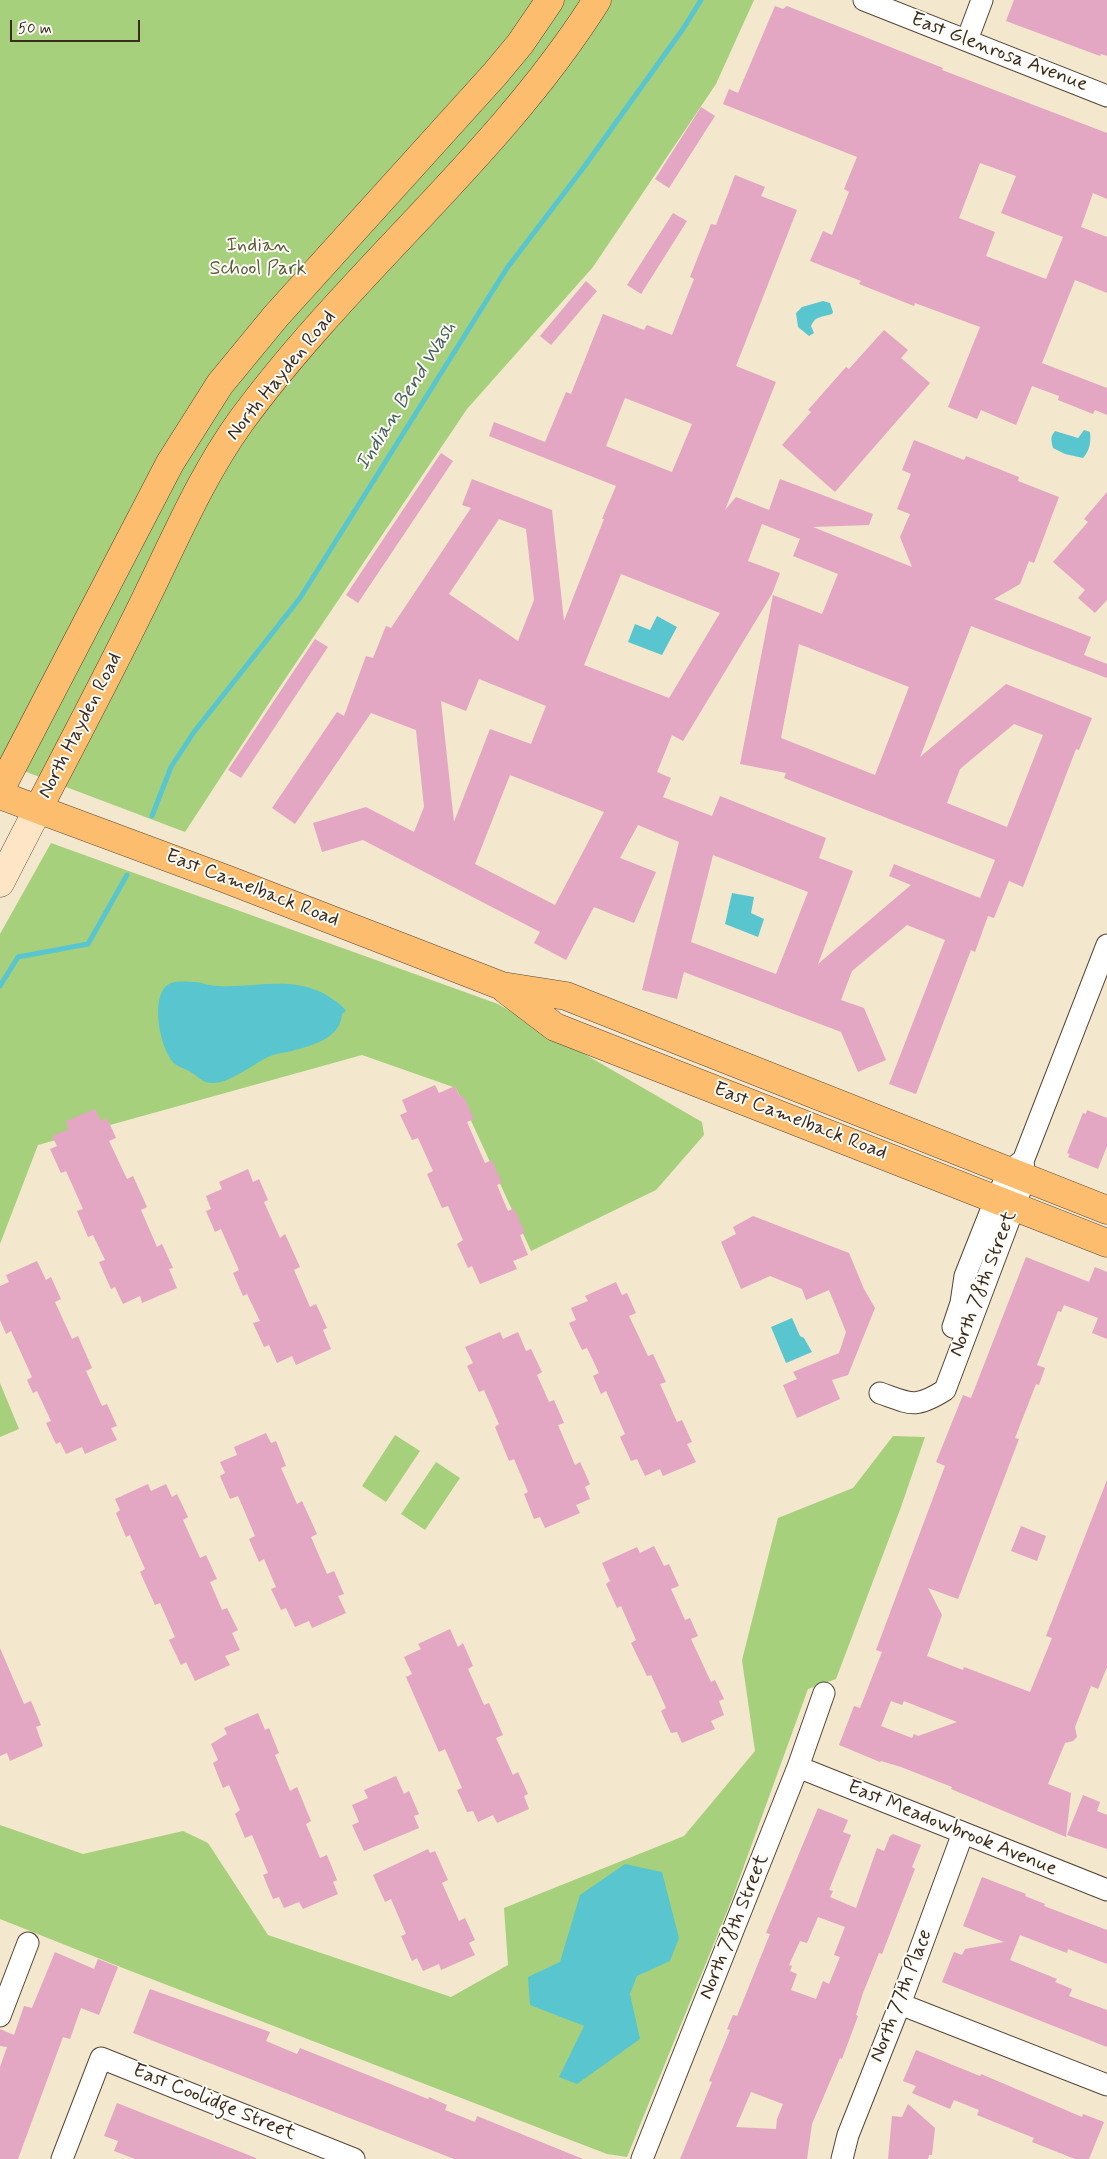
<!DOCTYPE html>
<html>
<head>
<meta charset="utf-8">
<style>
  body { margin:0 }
  #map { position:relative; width:1107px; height:2159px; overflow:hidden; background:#f3e7cd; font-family:Mynerve,sans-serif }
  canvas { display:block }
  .scale { position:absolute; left:10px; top:20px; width:130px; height:22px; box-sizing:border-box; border:2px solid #3b2a1e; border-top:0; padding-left:6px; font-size:15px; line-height:18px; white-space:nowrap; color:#3b2a1e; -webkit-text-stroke:4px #fdfcf7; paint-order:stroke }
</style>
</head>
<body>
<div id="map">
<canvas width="1107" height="2159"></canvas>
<div class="scale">50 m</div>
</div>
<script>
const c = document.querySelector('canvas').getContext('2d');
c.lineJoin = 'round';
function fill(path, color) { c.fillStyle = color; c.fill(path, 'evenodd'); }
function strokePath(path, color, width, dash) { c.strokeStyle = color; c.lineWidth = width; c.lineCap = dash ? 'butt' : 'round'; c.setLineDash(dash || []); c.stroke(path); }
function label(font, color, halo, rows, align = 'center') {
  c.font = font + ' Mynerve,sans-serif'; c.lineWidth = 4; c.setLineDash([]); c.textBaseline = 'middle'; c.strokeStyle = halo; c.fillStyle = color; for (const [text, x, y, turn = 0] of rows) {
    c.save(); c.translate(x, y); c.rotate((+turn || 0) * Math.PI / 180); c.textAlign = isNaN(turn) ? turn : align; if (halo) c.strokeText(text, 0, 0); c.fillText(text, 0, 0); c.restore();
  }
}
const green = new Path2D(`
  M0 0H754L716 84 593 267 467 409 273 697 185 832 0 762Z
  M51 843 498 1004 702 1122 704 1135 656 1190 531 1251 456 1088 362 1055 38 1145 0 1244V934Z
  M0 1383 19 1429 0 1437Z
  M395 1435 420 1451 386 1502 362 1486Z
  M893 1436 925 1437 901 1507 836 1679 808 1689 732 1899 627 2157 607 2154 128 1970 0 1919V1825L83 1854 183 1831 208 1843 268 1935 451 1997 508 1965 504 1908 684 1836 755 1751 742 1660 778 1518 853 1488Z
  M436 1462 460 1478 425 1530 401 1514Z`);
const water = new Path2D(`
  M823 301 830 303 833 312 832 314C822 317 815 316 811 326L814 333 809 336 798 327 796 313 802 307Z
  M1084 430 1090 432C1091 442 1090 450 1083 458L1065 454 1053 448C1051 440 1050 437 1055 431L1078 438Z
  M657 616 677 627 662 655 628 642 635 624 650 630Z
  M732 893 754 897 751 913 764 919 758 937 725 924Z
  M196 982C203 983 211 986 218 986 257 988 293 975 328 996 335 1001 341 1004 346 1011L342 1014C340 1039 313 1045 292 1051 283 1053 273 1054 266 1058 251 1066 232 1081 215 1083 204 1084 200 1078 192 1073 187 1069 180 1068 175 1064 160 1051 149 995 169 984 176 980 188 982 196 982Z
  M792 1318 800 1336 804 1338 812 1352 786 1363 771 1327Z
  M625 1864 662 1872 679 1938 670 1961 637 1976 630 1994 640 2039 577 2084 559 2077 584 2026 530 2005 528 1977 560 1962 580 1895Z`);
const stream = new Path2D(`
  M152 816 171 767 194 732 300 598 507 268 584 167 683 29 701 0
  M0 986 18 957 88 944 127 875`);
const building = new Path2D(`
  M1014 0H1107V56L1101 54 1100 56 1006 21Z
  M775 6 783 9 787 6 943 68 942 70 1107 133V199L1093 193 1081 227 1107 237V293L1075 280 1042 363 1107 388V415L1095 410 1093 414 1058 400 1059 396 1032 386 1016 425 981 410 977 419 948 407 980 327 915 303 914 306 859 284 861 281 810 261 823 231 832 235 849 192 844 189 857 157 723 104 729 89 738 93ZM980 163 1016 176 1001 213 1063 237 1046 279 986 256 995 232 959 218Z
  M701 107 715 116 669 188 655 179Z
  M735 175 765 187 761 196 797 210 736 366 776 382 725 510 736 497 769 510 780 479 873 514 869 525 813 527 912 567 900 537 910 514 897 509 911 474 902 470 914 440 964 460 966 456 1019 477 1018 481 1059 497 1034 563 1029 561 1020 584 994 599 1091 637 1084 655 1107 664V678L971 626 920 757 1006 684 1092 718 1079 750 1076 749 1023 887 1009 881 994 918 988 916 975 952 971 950 916 1094 889 1084 945 940 907 925 852 971 841 1000 864 1008 886 1060 858 1072 841 1032 684 972 677 999 642 990 679 842 638 825 620 858 656 872 634 923 594 907 566 960 534 943 540 932 363 840 322 852 313 823 366 807 414 832 424 807 416 730 371 713 295 824 272 808 337 712 344 716 366 656 373 658 386 626 391 628 471 508 462 505 472 479 552 510 564 621 604 519H602L616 486 489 436 494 422 545 442 566 392 571 394 603 314 644 330 647 325 672 335 694 279 690 277 711 224 716 225ZM625 398 692 424 672 472 606 446ZM499 519 526 529 534 600 518 641 449 594ZM762 524 800 539 793 556 838 574 822 614 773 595 740 764 786 773 784 778 995 860 980 898 894 864 889 876 911 885 818 964 853 871 819 858 826 838 720 796 712 816 663 797 671 778 657 772 672 735 683 741 772 594 780 573 748 561ZM621 574 720 613 669 698 584 665ZM799 644 909 687 875 775 781 738ZM479 679 546 706 531 744 490 729 454 822 441 701 466 711ZM1014 724 1043 735 1007 827 947 803 960 769ZM510 775 604 812 555 905 475 864ZM713 855 808 892 776 974 691 942Z
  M673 213 687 221 641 294 627 285Z
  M586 281 597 291 551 345 540 336Z
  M884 330 908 350 901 358 930 383 835 492 782 445 811 412 808 410 846 367 849 369Z
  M441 453 453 461 358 603 346 595Z
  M1107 492V600L1095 613 1078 598 1085 590 1053 562 1088 522 1084 519Z
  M315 639 328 647 241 778 228 770Z
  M435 1085 439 1093 455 1086 460 1097 463 1095 474 1119 467 1122 485 1163 492 1160 502 1183 497 1185 508 1211 514 1208 525 1233 520 1235 528 1255 513 1261 517 1269 480 1284 472 1266 468 1268 457 1244 463 1240 448 1206 442 1208 427 1174 433 1171 418 1138 412 1140 400 1115 407 1112 402 1100Z
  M95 1109 101 1121 107 1118 116 1138 109 1141 127 1179 133 1176 147 1207 141 1210 157 1247 162 1244 173 1268 169 1269 177 1288 142 1303 140 1296 123 1304 115 1287 111 1289 99 1262 105 1260 93 1235 88 1237 77 1211 83 1209 66 1171 61 1173 50 1149 57 1146 52 1136 69 1129 66 1121Z
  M1087 1110 1107 1118V1146L1098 1169 1068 1157 1070 1154 1067 1153 1083 1113 1086 1114Z
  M248 1169 253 1182 259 1179 268 1200 264 1202 280 1238 285 1234 300 1267 294 1270 310 1307 316 1304 327 1328 323 1330 331 1349 296 1365 292 1356 277 1363 269 1345 264 1347 253 1323 260 1321 247 1294 243 1296 233 1273 239 1270 221 1229 215 1232 206 1211 211 1209 206 1196 222 1189 219 1182Z
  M753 1216 849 1253 864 1289 875 1308 848 1375 832 1380 840 1399 797 1418 783 1385 797 1379 793 1372 839 1353 846 1332 829 1290 806 1300 802 1289 770 1276 741 1289 721 1242 736 1234 733 1227Z
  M1026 1257 1089 1282 1095 1267 1107 1272V1339L1092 1333 1098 1318 1064 1305 1061 1312 1058 1311 1037 1365 1045 1368 1039 1385 1036 1384 1015 1438 1019 1439 958 1599 928 1588 942 1615 927 1656 963 1670 964 1667 1030 1692 1052 1638 1046 1636 1107 1480V1667L1098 1689 1091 1686 1075 1727 1077 1737 1073 1741 1065 1743 1048 1784 1071 1793 1066 1837 951 1789 952 1787 901 1767 881 1761 880 1762 839 1745 854 1706 860 1708 882 1652 876 1650 945 1466 936 1462 963 1395 971 1398ZM891 1701 902 1705 904 1701 957 1722 918 1736 914 1734 912 1738 881 1726Z
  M37 1261 46 1280 51 1277 61 1299 55 1302 72 1339 78 1336 92 1368 86 1371 102 1406 107 1404 117 1426 111 1428 117 1440 85 1454 82 1447 66 1454 60 1442 56 1444 46 1423 51 1421 37 1391 33 1393 27 1380 32 1377 11 1331 6 1334 0 1320V1286L9 1282 6 1275Z
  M616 1282 622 1295 627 1293 636 1313 629 1316 648 1356 653 1354 666 1382 660 1384 677 1422 682 1420 692 1442 687 1444 696 1462 663 1476 660 1469 645 1476 637 1459 631 1461 620 1437 625 1434 606 1391 601 1394 593 1376 599 1373 587 1348 582 1350 569 1323 576 1320 571 1308 588 1301 585 1296Z
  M500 1332 503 1339 518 1332 526 1351 531 1349 542 1372 537 1375 549 1402 554 1400 564 1423 558 1425 575 1465 580 1462 590 1484 585 1487 590 1499 576 1505 580 1513 545 1528 540 1517 534 1519 524 1494 528 1492 514 1459 509 1461 495 1427 499 1424 484 1390 479 1392 467 1366 473 1363 465 1347Z
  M266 1433 271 1443 276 1441 286 1466 281 1468 297 1504 302 1501 317 1534 311 1537 327 1574 334 1571 344 1594 338 1596 346 1613 312 1628 309 1621 295 1627 286 1608 281 1610 271 1589 276 1587 264 1559 259 1562 249 1539 255 1536 238 1496 230 1499 220 1476 225 1473 220 1462 237 1455 234 1447Z
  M148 1484 151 1491 166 1484 172 1497 177 1494 188 1517 183 1520 200 1558 206 1555 217 1579 210 1582 222 1610 227 1608 238 1630 232 1633 240 1650 225 1656 230 1665 195 1681 186 1662 181 1665 169 1640 175 1637 160 1603 155 1605 140 1572 145 1569 130 1535 126 1537 116 1513 120 1510 115 1499Z
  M1021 1526 1046 1536 1037 1561 1011 1551Z
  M654 1546 664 1566 669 1564 679 1586 671 1589 685 1620 690 1618 698 1636 691 1639 711 1682 715 1680 724 1699 719 1701 724 1715 711 1721 715 1729 682 1743 677 1732 671 1733 661 1711 666 1708 651 1675 647 1676 631 1643 636 1640 621 1606 617 1608 606 1584 610 1581 602 1563 637 1547 640 1553Z
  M450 1629 458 1647 463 1643 473 1666 468 1669 484 1705 489 1703 503 1735 496 1738 513 1775 518 1772 528 1794 524 1796 529 1809 497 1823 493 1815 478 1822 473 1811 467 1812 457 1790 462 1788 445 1749 439 1752 406 1677 412 1674 404 1657 421 1649 418 1644Z
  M0 1648 24 1704 31 1701 41 1725 36 1727 43 1746 10 1761 7 1753 0 1756Z
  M258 1713 265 1730 269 1728 279 1753 275 1755 290 1791 297 1787 311 1821 306 1824 320 1858 327 1855 337 1880 333 1882 338 1894 303 1909 299 1902 284 1908 279 1897 273 1899 263 1875 268 1873 252 1835 245 1838 235 1814 240 1810 229 1785 223 1788 213 1763 218 1760 211 1744 227 1734 224 1728Z
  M396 1776 404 1794 409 1791 419 1814 414 1816 419 1828 364 1851 352 1825 359 1822 352 1805 368 1798 364 1790Z
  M1083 1795 1100 1802 1097 1811 1107 1815V1849L1067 1835Z
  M818 1808 848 1820 843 1832 851 1835 829 1890 833 1891 830 1897 856 1908 877 1848 884 1851 890 1836 893 1834 921 1845 912 1867 915 1869 882 1954 879 1953 863 1993 856 2015 858 2016 842 2059 840 2058 812 2124 807 2159H680L712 2082 709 2081 730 2030 727 2029 733 2015 737 2016 770 1934 766 1933ZM818 1917 845 1927 834 1955 840 1957 829 1984 823 1981 816 1999 791 1990 797 1974 790 1971 792 1966 789 1965 800 1941 807 1943ZM751 2092 783 2104 777 2119 776 2129 736 2127Z
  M428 1849 430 1853 435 1851 448 1880 442 1883 459 1921 465 1918 475 1940 469 1943 475 1955 441 1970 439 1964 423 1971 417 1958 412 1961 401 1936 406 1934 391 1899 385 1902 373 1875Z
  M982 1877 1026 1894 1025 1896 1045 1904 1044 1906 1107 1930V1964L1068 1949 1067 1953 1020 1935 1010 1960 1057 1979 1055 1982 1072 1989 1069 1996 1107 2010V2047L942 1982 954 1952 962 1955 965 1949 1004 1942 963 1926Z
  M55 1952 94 1969 98 1959 118 1967 99 2015 81 2008 70 2039 63 2037 18 2159H0V2067L7 2047 0 2046V2029L14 2035 24 2006 32 2008Z
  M150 1989 270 2032 266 2041 297 2054 300 2048 428 2099 429 2097 447 2105 445 2110 475 2122 477 2116 583 2159H454L133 2033Z
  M916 2050 980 2076 981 2074 1082 2117 1083 2114 1104 2122 1089 2159H1075L1032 2142 1034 2138 977 2115 979 2110 954 2100 950 2109 912 2093 916 2086 903 2081Z
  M117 2103 256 2158V2159H135L114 2151 118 2141 104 2136Z
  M908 2104 935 2128 932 2155H929L928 2159H888L892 2116 902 2117Z`);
const street = new Path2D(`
  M864 0 1107 96
  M967 40 982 0
  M953 1327 961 1303 965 1276 990 1213 1009 1171 1021 1162
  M880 1393C911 1404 915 1409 945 1390L1025 1178 1023 1161 1107 945
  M798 1767 1107 1890
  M900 2004 1107 2085
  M0 2016 28 1943
  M62 2159 101 2058 354 2159
  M642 2159 798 1767 824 1693
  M842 2159 848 2135 900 2004 963 1833`);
const secondary = new Path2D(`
  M0 883 38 809`);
const primary = new Path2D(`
  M0 790 170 463 220 384 276 316 495 74 520 44 550 0
  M0 795 226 879 502 986 566 996 1107 1210
  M38 809C75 738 112 668 147 596 176 537 202 475 241 421 349 273 499 156 597 0
  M505 989 555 1027 1107 1243`);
const streetNames = [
  ["East Glenrosa Avenue",999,53,21],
  ["North Hayden Road",282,376,-51],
  ["North Hayden Road",81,726,-63],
  ["East Camelback Road",252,889,21],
  ["East Camelback Road",800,1122,21],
  ["North 78th Street",984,1284,-69],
  ["East Meadowbrook Avenue",952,1829,22],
  ["North 78th Street",735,1927,-68],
  ["North 77th Place",902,1996,-69],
  ["East Coolidge Street",214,2103,22]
];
const parkNames = [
  ["Indian",258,247],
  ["School Park",258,270]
];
const waterNames = [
  ["Indian Bend Wash",407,396,-58]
];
fill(green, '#a6d07c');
fill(water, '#59c6cf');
strokePath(stream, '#59c6cf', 5);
fill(building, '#e3a6c3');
strokePath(street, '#574638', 23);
strokePath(secondary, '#574638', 29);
strokePath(primary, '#574638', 29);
strokePath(street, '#fff', 21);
strokePath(secondary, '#fee5c5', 28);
strokePath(primary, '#fcbd6e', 28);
label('20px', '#3b2a1e', '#fdfcf7', streetNames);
label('20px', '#5b5c3a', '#fdfcf7', parkNames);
label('italic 21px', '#46615c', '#fdfcf7', waterNames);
</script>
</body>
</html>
